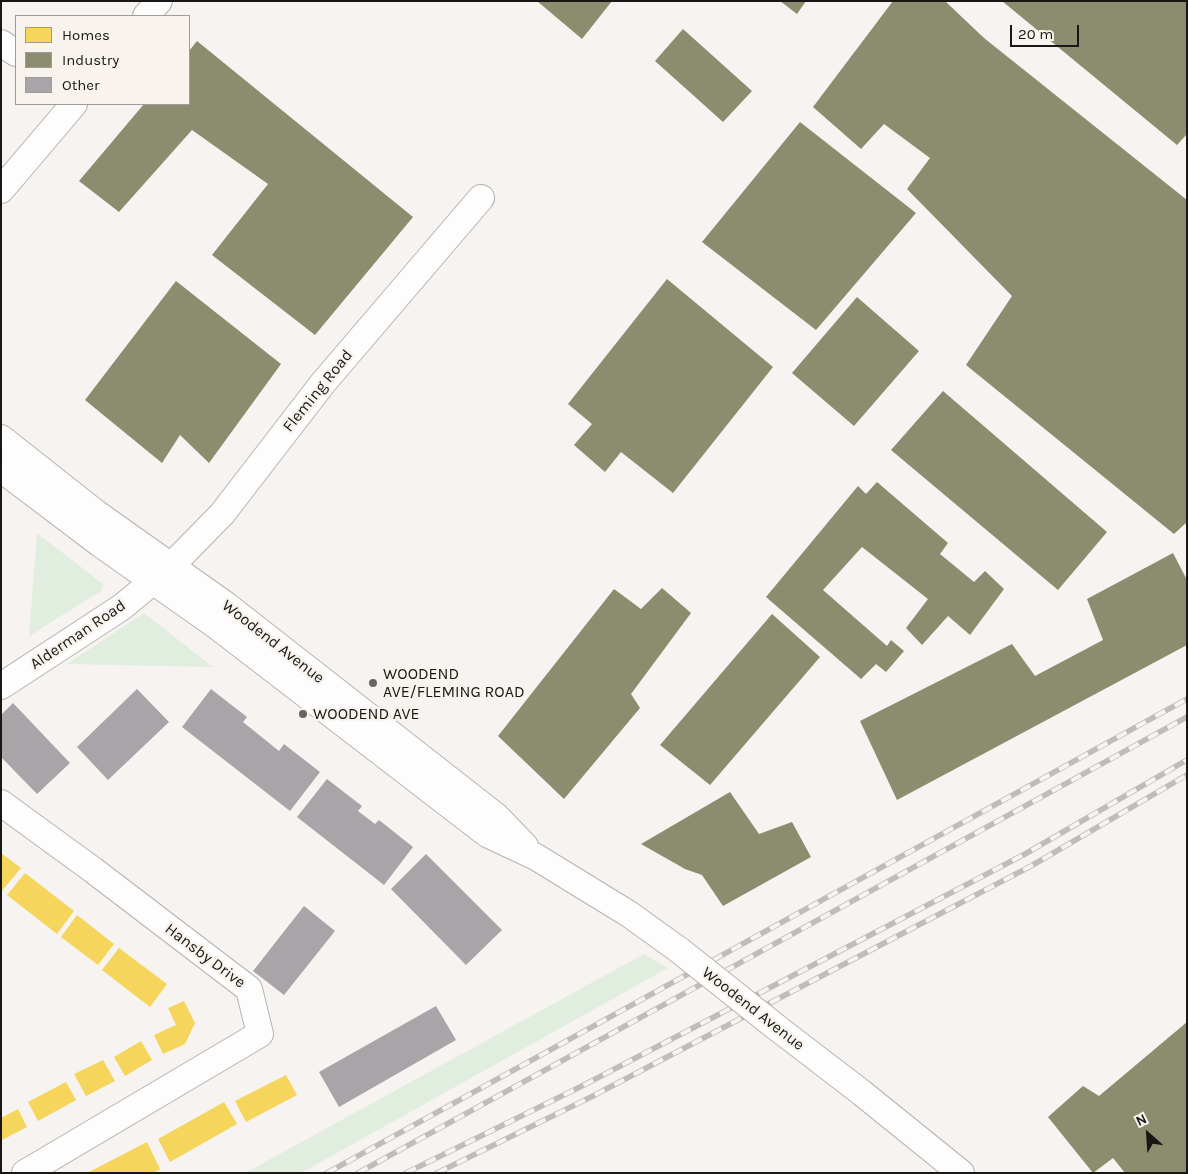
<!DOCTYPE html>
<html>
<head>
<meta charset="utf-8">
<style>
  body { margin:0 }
  #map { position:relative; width:1188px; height:1174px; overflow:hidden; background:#f6f3f0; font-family:Karla,sans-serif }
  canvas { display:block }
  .frame { position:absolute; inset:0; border:2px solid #191715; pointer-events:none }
  .legend { position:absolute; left:15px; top:15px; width:175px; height:90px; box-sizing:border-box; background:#f9f3ed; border:1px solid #9f9b97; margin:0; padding:6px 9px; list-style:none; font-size:15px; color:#191715 }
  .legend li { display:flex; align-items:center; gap:10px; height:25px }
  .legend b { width:25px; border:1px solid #9f9b97 }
  .north { position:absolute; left:1123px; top:1109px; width:50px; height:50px; -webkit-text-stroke:4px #f9f3ed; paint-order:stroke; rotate:334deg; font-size:14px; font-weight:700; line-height:20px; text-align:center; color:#191715 }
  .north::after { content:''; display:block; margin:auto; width:18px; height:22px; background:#191715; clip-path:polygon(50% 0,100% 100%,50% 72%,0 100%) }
  .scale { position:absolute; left:1010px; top:25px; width:69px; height:22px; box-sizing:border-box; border:2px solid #191715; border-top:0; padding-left:6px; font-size:15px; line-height:18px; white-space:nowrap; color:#191715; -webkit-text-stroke:4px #f9f3ed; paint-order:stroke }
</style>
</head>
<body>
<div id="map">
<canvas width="1188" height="1174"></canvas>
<div class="frame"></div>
<ul class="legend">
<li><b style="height:14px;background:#f6d55c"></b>Homes</li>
<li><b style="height:14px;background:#8c8c6e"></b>Industry</li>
<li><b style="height:14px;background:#a8a4a8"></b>Other</li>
</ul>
<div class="north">N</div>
<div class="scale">20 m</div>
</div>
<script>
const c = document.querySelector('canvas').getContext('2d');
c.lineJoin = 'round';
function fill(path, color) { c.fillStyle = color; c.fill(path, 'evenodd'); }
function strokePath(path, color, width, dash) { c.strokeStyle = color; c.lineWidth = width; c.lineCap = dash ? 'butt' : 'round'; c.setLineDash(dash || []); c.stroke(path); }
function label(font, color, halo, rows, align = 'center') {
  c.font = font + ' Karla,sans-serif'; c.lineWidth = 5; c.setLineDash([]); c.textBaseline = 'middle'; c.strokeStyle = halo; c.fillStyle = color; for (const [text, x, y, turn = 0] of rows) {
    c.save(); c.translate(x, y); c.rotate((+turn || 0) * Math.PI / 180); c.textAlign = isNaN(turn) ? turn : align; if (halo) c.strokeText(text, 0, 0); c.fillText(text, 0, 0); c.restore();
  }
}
const green = new Path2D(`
  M37 533 103 584 101 591 29 636Z
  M144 613 213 667 67 664Z
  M644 954 668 968 301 1173H245Z`);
const homes = new Path2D(`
  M1 853 21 868 1 892Z
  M25 873 74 911 57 934 7 895Z
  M77 915 114 944 98 965 61 937Z
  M119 948 167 984 150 1007 102 970Z
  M184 1001 195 1023 185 1044 163 1054 154 1035 176 1025 168 1008Z
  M141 1041 152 1060 125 1076 114 1057Z
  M103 1060 115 1081 86 1096 74 1074Z
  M286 1075 297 1095 246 1122 235 1101Z
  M66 1082 76 1100 38 1121 28 1102Z
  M224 1102 237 1124 170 1162 158 1139Z
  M18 1109 27 1127 2 1140 1 1118Z
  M147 1142 160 1169 153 1173H87Z`);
const industry = new Path2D(`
  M537 1H612L582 39Z
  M780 1H806L797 14Z
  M893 1H945L984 38 1187 200V522L1174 534 966 365 1012 296 907 189 930 158 884 124 861 149 813 107Z
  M1002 1H1187V134L1177 145Z
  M683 29 752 91 723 122 655 61Z
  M197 41 413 217 315 335 212 255 268 184 192 130 119 212 79 181 144 104H189V51Z
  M800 122 916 213 816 330 702 242Z
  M667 279 773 367 673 493 621 452 605 472 574 445 592 424 568 404Z
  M176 281 281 364 209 463 180 435 162 463 85 400Z
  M857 297 919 351 854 426 792 373Z
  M943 391 1107 532 1058 590 891 450Z
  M877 482 948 543 940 554 974 582 985 571 1004 589 970 635 948 616 922 645 906 628 928 599 862 547 823 590 887 646 891 640 904 651 886 672 876 664 861 679 766 597 858 486 866 494Z
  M1173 553 1187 580V645L897 800 860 721 1012 644 1035 676 1103 640 1087 599Z
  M662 588 691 613 631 694 640 708 564 799 498 736 614 589 641 609Z
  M772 614 820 657 710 785 660 745Z
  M730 792 759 834 792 822 811 857 723 906 702 875 685 869 641 844Z
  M1187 1022V1173H1125L1113 1158 1093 1173 1048 1117 1083 1086 1099 1096Z`);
const building = new Path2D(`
  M137 689 169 722 108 780 77 747Z
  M211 689 247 717 243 722 279 751 284 744 320 772 290 811 182 727Z
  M13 703 70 763 37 794 1 757V715Z
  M327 779 362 806 358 811 375 824 379 820 413 847 384 885 297 817Z
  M426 854 502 930 466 965 391 889Z
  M304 906 335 931 284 995 253 971Z
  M436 1006 456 1040 339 1107 319 1072Z`);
const minor = new Path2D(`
  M146 16 159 1
  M1 43 16 53
  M1 190 74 104
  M1 438 96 513 226 605 496 816 525 846
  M1 469 99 543 214 624 487 834 536 857 629 914 679 950
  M1 686 122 607 170 567 222 514 323 383 481 198
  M1 803 93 870 249 989 260 1034 25 1173
  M776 1027 862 1093 961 1173`);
const rail = new Path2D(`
  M327 1173 1187 699
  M358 1173 1187 717
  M406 1173 584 1085 1025 854 1187 760
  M437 1173 591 1097 1031 866 1187 775`);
const minorBridge = new Path2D(`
  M679 950 776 1027`);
const markers = [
  [373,683,5,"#666462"],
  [303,714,5,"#666462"]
];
const streetNames = [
  ["Fleming Road",318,391,-51],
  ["Alderman Road",78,635,-34],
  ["Woodend Avenue",273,642,38],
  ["Hansby Drive",205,956,37],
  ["Woodend Avenue",753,1009,38]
];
const poiNames = [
  ["WOODEND",383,674],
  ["AVE/FLEMING ROAD",383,692],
  ["WOODEND AVE",313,714]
];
fill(green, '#e1eedf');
fill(homes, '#f6d55c');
fill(industry, '#8c8c6e');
fill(building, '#a8a4a8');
strokePath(minor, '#b6b4b1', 28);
strokePath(minor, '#fefdfd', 26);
strokePath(rail, '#bebdbd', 5.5);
strokePath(rail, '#f9f3ed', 4, [11]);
strokePath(minorBridge, '#b6b4b1', 28, []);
strokePath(minorBridge, '#fefdfd', 26);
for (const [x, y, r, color] of markers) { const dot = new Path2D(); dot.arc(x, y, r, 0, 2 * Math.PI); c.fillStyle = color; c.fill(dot); strokePath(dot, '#f9f3ed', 2); }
label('16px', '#191715', '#f9f3ed', streetNames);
label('16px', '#191715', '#f9f3ed', poiNames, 'left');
</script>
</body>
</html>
